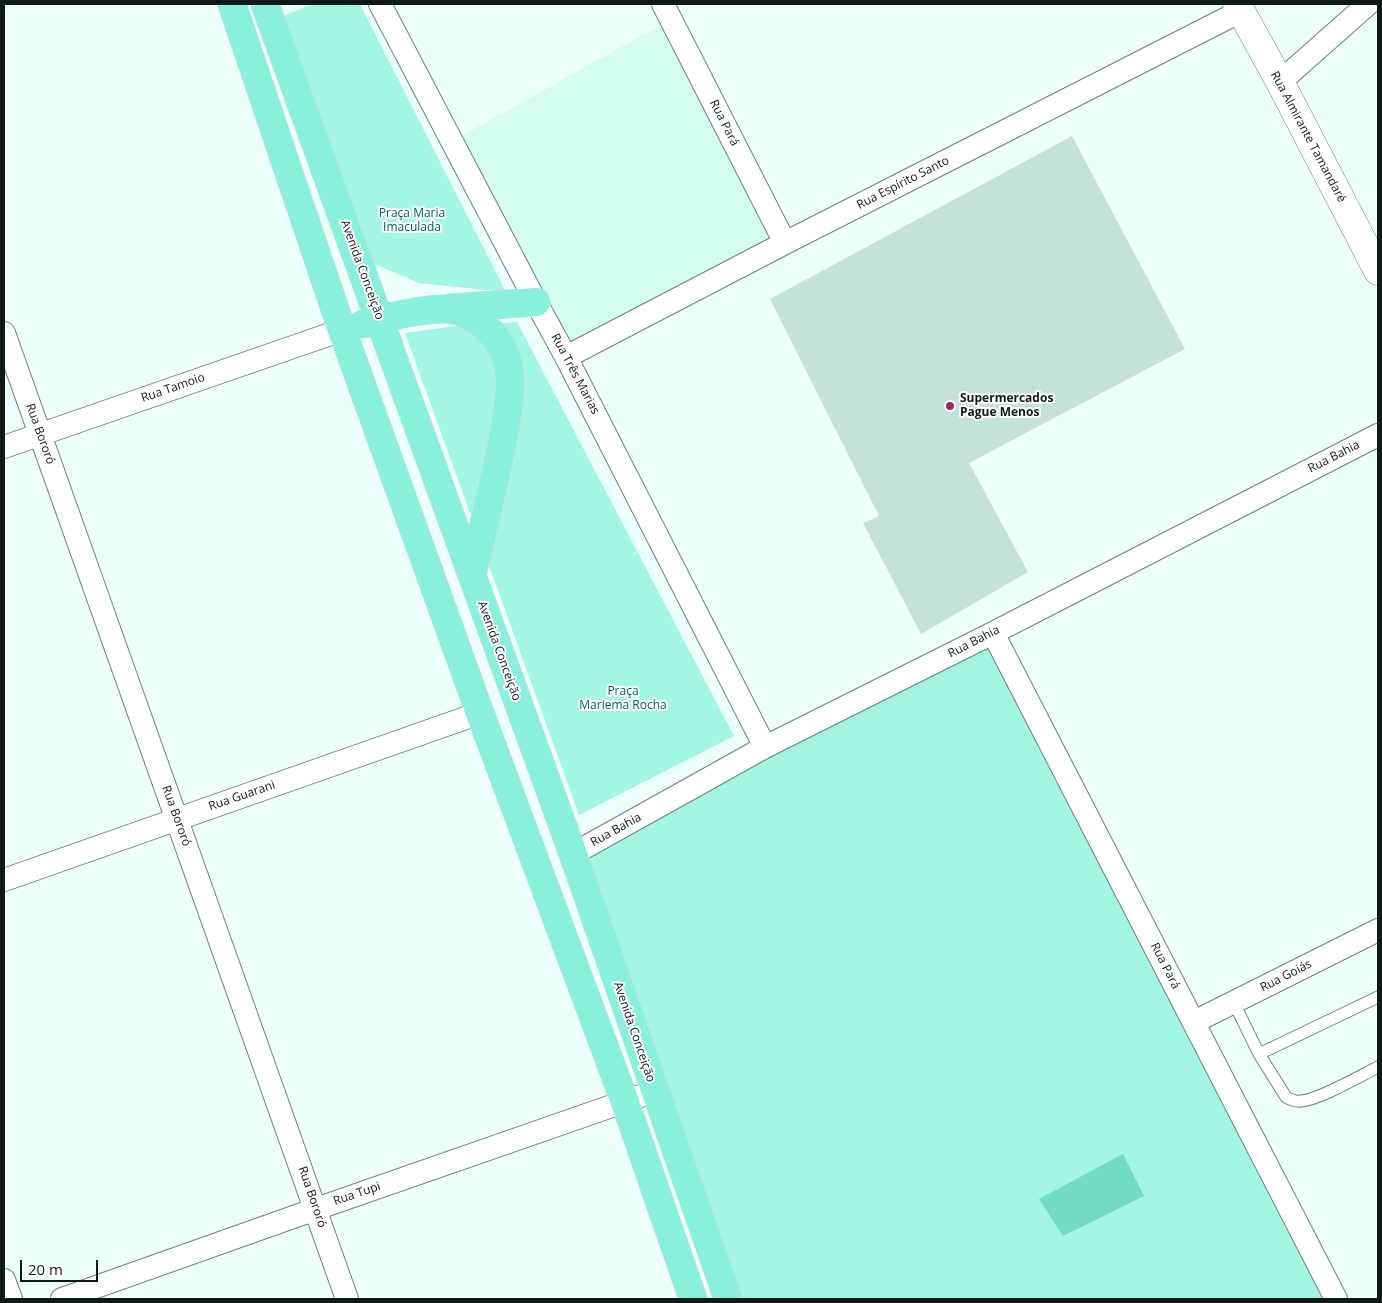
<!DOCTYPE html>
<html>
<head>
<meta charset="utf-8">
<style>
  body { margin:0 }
  #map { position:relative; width:1382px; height:1303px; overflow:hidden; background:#edfffa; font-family:"Open Sans",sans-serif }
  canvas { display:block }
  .frame { position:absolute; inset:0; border:5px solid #0f1917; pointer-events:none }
  .scale { position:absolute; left:20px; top:1260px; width:78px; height:22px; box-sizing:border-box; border:2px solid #0f1917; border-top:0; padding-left:6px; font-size:15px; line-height:18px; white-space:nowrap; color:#0f1917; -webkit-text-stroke:4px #fff; paint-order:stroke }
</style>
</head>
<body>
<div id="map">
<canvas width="1382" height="1303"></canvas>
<div class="frame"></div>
<div class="scale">20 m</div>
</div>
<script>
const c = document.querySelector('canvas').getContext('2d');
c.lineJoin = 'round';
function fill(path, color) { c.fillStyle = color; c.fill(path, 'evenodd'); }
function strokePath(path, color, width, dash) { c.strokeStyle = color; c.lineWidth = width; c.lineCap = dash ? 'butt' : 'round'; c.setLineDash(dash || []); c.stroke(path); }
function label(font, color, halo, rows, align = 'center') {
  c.font = font + ' "Open Sans",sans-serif'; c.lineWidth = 4; c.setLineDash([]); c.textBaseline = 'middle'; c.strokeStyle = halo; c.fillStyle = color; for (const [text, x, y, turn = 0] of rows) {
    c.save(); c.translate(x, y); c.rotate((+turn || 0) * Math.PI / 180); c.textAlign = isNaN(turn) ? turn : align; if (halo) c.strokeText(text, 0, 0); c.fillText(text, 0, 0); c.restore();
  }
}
const built = new Path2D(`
  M666 22 774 241 569 350 458 138Z`);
const green = new Path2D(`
  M313 4H360L506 292 419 283 372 263 283 16Z
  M517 322 734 736 579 815 405 333 456 326Z
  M993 633 1331 1299H730L578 851Z`);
const water = new Path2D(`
  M1123 1154 1144 1196 1063 1236 1039 1199Z`);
const building = new Path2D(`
  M1072 136 1185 349 969 463 1028 572 921 634 863 523 879 516 770 299Z`);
const lane = new Path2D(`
  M1234 1003 1259 1054 1286 1097C1291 1100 1295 1102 1301 1101 1319 1100 1360 1076 1378 1067
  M1259 1054 1378 997`);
const street = new Path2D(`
  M380 4 536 302 566 357 765 747
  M663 4 785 243
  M1280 82 1368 4
  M4 333 347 1299
  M566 357 785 243 1241 11
  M4 447 342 330
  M993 633 1336 1299
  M573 854 765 747 993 633 1378 435
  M4 880 480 713
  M1194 1022 1378 930
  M4 1280 11 1299
  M62 1299 316 1209 655 1091`);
const secondary = new Path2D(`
  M1237 4 1280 82 1378 271`);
const primary = new Path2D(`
  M232 4 342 330 480 713 625 1102 693 1299
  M265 4 573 854 728 1299
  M450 308 536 302
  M363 324C385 317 422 309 445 309 456 309 468 315 477 320 497 334 508 353 510 377 511 396 507 415 504 434 495 481 483 528 472 575`);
const markers = [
  [950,406,5,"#ab2265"]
];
const streetNames = [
  ["Rua Pará",724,123,63],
  ["Rua Almirante Tamandaré",1308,137,62],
  ["Rua Espírito Santo",903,183,-27],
  ["Avenida Conceição",362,270,70],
  ["Rua Três Marias",575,374,62],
  ["Rua Tamoio",173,388,-19],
  ["Rua Bororó",40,434,70],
  ["Rua Bahia",1334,457,-27],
  ["Rua Bahia",974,642,-27],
  ["Avenida Conceição",499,651,70],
  ["Rua Guarani",242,796,-19],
  ["Rua Bororó",176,816,70],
  ["Rua Bahia",616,830,-29],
  ["Rua Pará",1165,966,63],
  ["Rua Goiás",1286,976,-27],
  ["Avenida Conceição",634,1032,71],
  ["Rua Tupi",357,1194,-19],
  ["Rua Bororó",312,1197,71]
];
const parkNames = [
  ["Praça Maria",412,214],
  ["Imaculada",412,228],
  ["Praça",623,692],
  ["Mariema Rocha",623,706]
];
const poiNames = [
  ["Supermercados",960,399],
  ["Pague Menos",960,413]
];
fill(built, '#d4fcf1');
fill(green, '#a3f6e1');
fill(water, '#72dcc4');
fill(building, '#c4e2da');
strokePath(lane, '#69847c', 13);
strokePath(street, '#69847c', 24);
strokePath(secondary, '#69847c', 29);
strokePath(primary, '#d9dada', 29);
strokePath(lane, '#fff', 11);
strokePath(street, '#fff', 22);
strokePath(secondary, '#fff', 28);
strokePath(primary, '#89f0dc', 28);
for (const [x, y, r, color] of markers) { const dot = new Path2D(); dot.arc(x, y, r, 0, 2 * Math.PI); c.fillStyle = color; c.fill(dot); strokePath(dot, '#fff', 2); }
label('12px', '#0f1917', '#fff', streetNames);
label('12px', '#005f4f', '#fff', parkNames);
label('bold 12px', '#0f1917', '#fff', poiNames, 'left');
</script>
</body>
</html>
